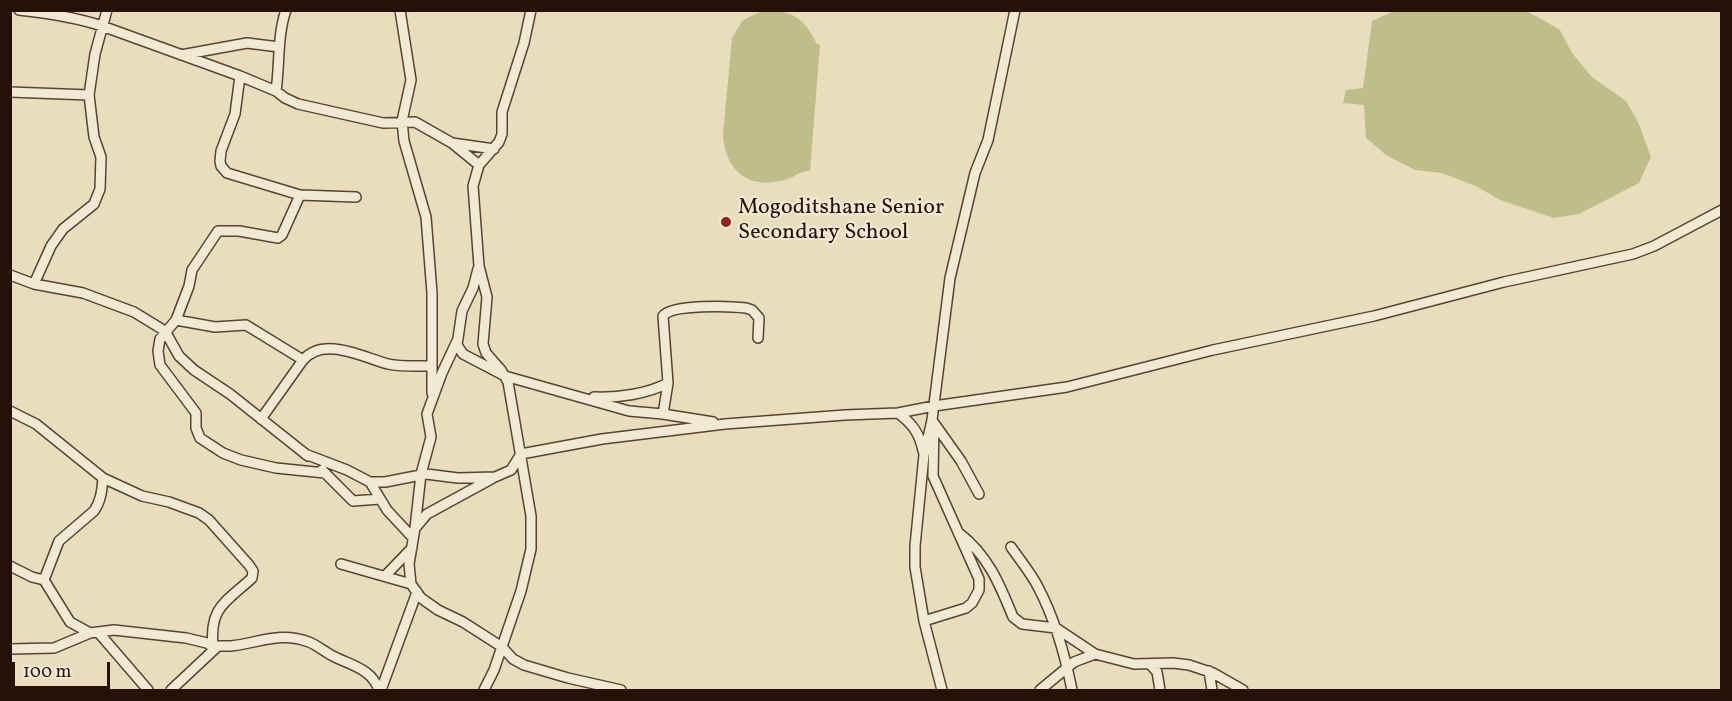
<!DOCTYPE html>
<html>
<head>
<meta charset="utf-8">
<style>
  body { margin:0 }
  #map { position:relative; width:1732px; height:701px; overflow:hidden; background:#eaddbb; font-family:Vollkorn,serif }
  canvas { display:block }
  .frame { position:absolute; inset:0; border:12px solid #261106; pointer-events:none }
  .scale { position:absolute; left:12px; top:662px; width:98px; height:27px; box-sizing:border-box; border:3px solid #261106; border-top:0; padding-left:8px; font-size:18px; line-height:21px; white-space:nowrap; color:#261106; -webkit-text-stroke:4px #f1e9d3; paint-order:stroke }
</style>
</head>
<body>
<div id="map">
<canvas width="1732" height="701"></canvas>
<div class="frame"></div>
<div class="scale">100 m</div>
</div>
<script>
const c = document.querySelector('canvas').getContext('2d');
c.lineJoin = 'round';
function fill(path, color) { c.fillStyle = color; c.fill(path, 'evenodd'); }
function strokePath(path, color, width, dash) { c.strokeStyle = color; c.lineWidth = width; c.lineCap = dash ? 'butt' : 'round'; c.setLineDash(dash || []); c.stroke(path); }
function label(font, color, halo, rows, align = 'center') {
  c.font = font + ' Vollkorn,serif'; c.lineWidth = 4.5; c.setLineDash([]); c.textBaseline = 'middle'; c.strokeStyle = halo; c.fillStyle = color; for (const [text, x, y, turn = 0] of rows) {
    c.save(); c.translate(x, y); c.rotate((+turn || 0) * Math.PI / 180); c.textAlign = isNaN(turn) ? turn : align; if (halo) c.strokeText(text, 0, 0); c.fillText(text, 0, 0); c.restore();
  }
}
const green = new Path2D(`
  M762 11C792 9 804 18 817 44L820 45 810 171C799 170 795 178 784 180 747 190 725 170 723 134L732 38 743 20Z
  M1394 11 1524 10 1538 17 1560 30 1572 53 1592 77 1626 101 1638 122 1651 157 1639 183 1579 214 1554 218 1500 200 1476 186 1442 173 1415 170 1386 155 1366 138 1364 105 1343 103 1346 90 1363 88 1372 21Z`);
const minor = new Path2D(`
  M19 10C47 13 75 17 102 26L240 76 276 91 285 98 298 104 383 123 415 122 452 143 479 165
  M400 10 411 80 402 121 404 141 426 217 432 293V393
  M181 55 247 43 279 47
  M240 76 235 114 221 151 220 161 221 166 227 173 300 195 356 197
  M276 91C280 64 277 36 286 10
  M10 92 89 95
  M452 143 494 149
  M300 195 282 235 278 238 239 231H218L192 270 189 286 176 320 160 339 158 351 160 365 196 413V428L200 438 223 453 241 460 276 468 325 473
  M478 269 473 288 462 311 457 345 463 354 505 376 629 411 663 414
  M10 275 34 284 83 293 134 312 165 331 179 356 194 370 230 394 308 456
  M34 284 51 246 63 229 94 204 100 189 101 157 94 137 89 95 95 54 107 10
  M176 320 215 327 246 325 303 360
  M457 341 442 373 427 414 431 437 421 474 415 528 409 564 411 584 421 598 438 610 463 622 502 647 513 659 524 665 568 678 621 690
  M594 397C618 398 647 394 668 383
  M10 411 36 424 103 478 142 496 169 502 199 513 209 520 249 565 253 571 252 578C225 603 209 607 213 648
  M898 413C912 423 920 434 923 451
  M261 419 303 360C324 336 362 357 388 364 402 367 417 366 431 366
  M713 422 663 414 668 383 663 316C672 304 730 306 746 308L752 310 759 318 758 338
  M934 423 961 461 979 494
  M305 454 347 470 370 482H385L426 474 458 478 495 477 511 470 521 454 602 439 725 424 845 415 898 413 934 406 1067 387 1213 350 1374 316 1504 282 1633 254 1654 246 1722 210
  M322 470 353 501 380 499
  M370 482 387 510 413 538
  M416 527 427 514 493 478
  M959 533C988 555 1000 585 1013 617L1022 624 1056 628 1095 654 1134 664 1173 663 1189 665 1213 673 1243 690
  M1011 547C1020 560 1031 573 1038 587 1055 619 1065 655 1072 690
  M341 564 411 584
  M10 566 32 577 44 580
  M385 576 412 548
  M924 621 966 608 972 603 979 590V579L933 476 934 426
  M98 632 148 690
  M90 633 70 622 44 580 59 541 94 511C101 501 102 490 103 478
  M10 649 54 648 90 633 114 630 186 638 207 643 214 648
  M1150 664 1157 672 1160 690
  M1209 671 1212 690
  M171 690 218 646C222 646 227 646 231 646 259 643 280 631 309 642 319 646 327 654 337 658 354 666 372 670 379 690
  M381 690 417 592
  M484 690 494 670 521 591 531 549V516L508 382 501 370 486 353 483 344 487 297 479 266 473 186 479 165 499 142 502 134V112L524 43 531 10
  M942 690 924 621 915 567V546L924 455 932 420 950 278 975 173 988 140 1015 10
  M1040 690 1074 662 1095 654`);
const markers = [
  [726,222,6,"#8f2418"]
];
const poiNames = [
  ["Mogoditshane Senior",738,209],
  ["Secondary School",738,234]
];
fill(green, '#bfbe8b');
strokePath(minor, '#574433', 12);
strokePath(minor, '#f1e9d3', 9);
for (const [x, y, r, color] of markers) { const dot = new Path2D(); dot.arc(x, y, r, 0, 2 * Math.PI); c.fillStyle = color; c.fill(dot); strokePath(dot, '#f1e9d3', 2); }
label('22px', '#261106', '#f1e9d3', poiNames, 'left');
</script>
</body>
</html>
